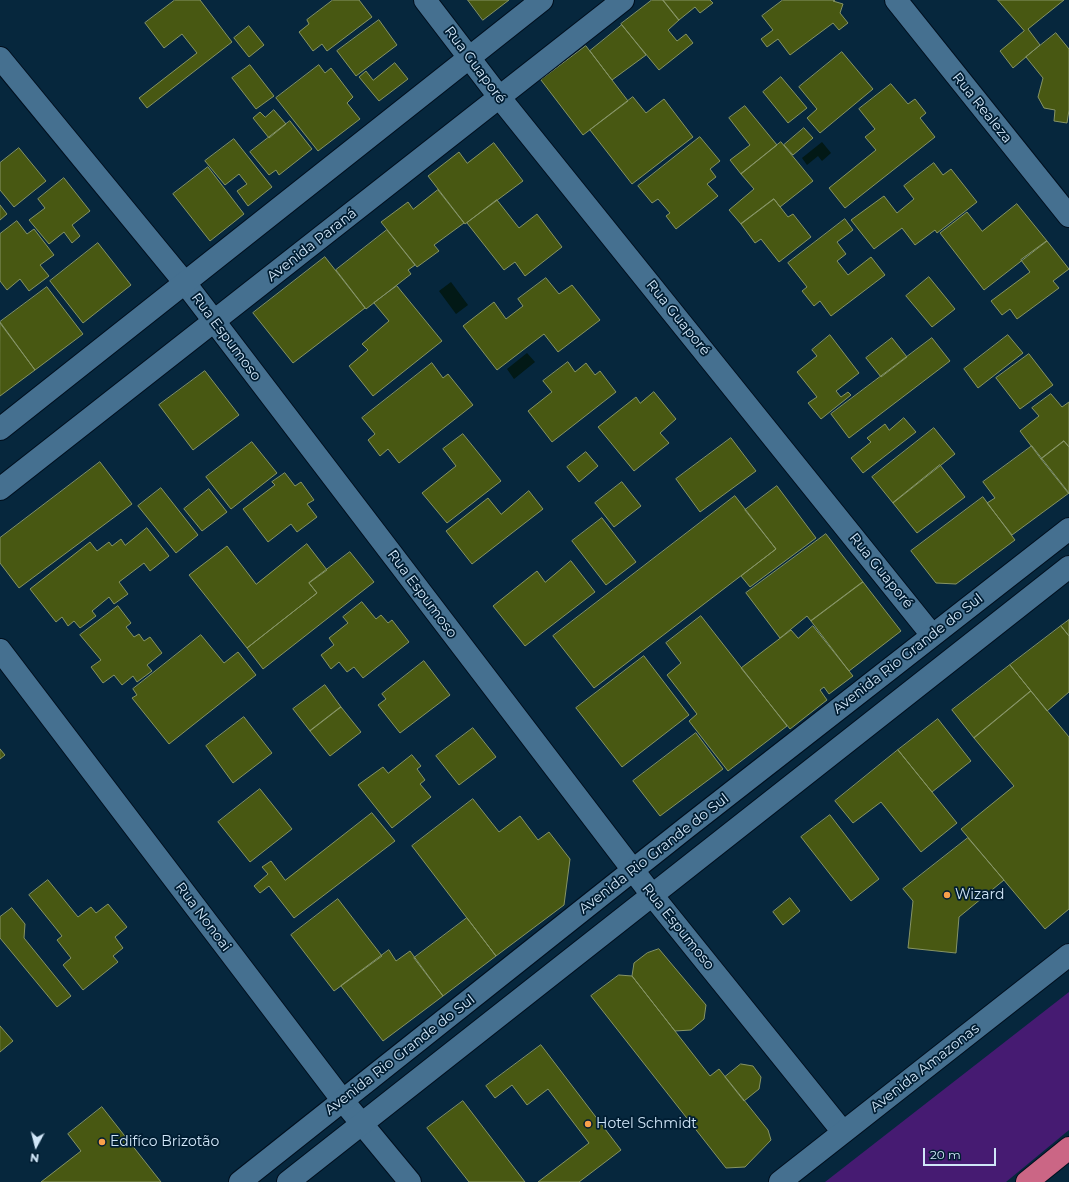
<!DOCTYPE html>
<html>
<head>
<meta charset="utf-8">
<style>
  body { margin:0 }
  #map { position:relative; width:1069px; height:1182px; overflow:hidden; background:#06273d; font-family:Montserrat,sans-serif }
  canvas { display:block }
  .north { position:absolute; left:16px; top:1126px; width:40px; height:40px; -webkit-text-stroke:3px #001d32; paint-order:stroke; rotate:187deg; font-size:11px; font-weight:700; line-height:16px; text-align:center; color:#d0e6f8 }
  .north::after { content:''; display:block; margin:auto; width:14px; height:18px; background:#d0e6f8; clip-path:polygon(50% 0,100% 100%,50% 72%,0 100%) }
  .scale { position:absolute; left:923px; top:1148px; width:73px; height:18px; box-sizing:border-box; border:2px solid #d0e6f8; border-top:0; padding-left:5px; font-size:12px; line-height:14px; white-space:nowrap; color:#d0e6f8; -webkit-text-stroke:3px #001d32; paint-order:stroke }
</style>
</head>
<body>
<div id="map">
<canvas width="1069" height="1182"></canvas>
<div class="north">N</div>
<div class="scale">20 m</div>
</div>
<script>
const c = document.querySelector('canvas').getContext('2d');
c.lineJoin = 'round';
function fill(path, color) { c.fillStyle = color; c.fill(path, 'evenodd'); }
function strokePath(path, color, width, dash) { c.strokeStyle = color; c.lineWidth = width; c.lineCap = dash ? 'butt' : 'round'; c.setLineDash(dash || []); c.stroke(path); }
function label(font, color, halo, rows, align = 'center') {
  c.font = font + ' Montserrat,sans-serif'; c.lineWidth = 3.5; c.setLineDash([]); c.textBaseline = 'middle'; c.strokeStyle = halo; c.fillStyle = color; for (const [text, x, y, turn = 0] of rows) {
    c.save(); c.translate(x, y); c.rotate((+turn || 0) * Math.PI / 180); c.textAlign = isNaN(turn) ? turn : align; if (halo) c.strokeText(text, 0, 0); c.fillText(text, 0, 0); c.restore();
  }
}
const green = new Path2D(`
  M1069 992V1130L1006 1182H825Z`);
const water = new Path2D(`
  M822 142 831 153 822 161 818 156 807 165 802 158Z
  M451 282 468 305 456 314 439 291Z
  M527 353 535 362 514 379 507 369Z`);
const building = new Path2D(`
  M175 0H200L232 42 147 108 139 98 197 53 182 34 164 48 145 23Z
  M333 0H359L372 17 327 51 322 44 313 51 299 32 309 24 307 20Z
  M468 0H509L483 20Z
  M652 0H663L679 20 668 30 677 41 686 34 693 43 659 70 621 24Z
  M663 0H710L713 3 700 13 695 7 679 20Z
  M783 0H835L833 1 843 4 840 13 848 23 839 30 833 23 790 55 778 39 767 47 761 39 773 30 762 16Z
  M998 0H1064L1028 29 1040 45 1013 68 1000 51 1024 31Z
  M379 20 397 45 356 76 337 51Z
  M622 25 646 55 612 80 590 51Z
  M249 26 264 45 249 57 234 38Z
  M1056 33 1069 49V110L1067 123 1054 121 1055 110 1044 108 1038 97 1043 78 1026 57Z
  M586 46 628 101 583 135 541 80Z
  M842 52 873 89 820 133 807 118 817 109 799 87Z
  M395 63 408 79 379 101 359 77 366 71 373 80Z
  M250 65 274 96 256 109 232 78Z
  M319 65 325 73 331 68 353 97 347 103 360 119 318 151 276 98Z
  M781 77 807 108 788 123 763 92Z
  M891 84 908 104 915 99 926 113 920 118 935 137 845 208 829 188 876 150 865 137 875 129 859 109Z
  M633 97 646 113 664 99 693 137 632 184 590 130Z
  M745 106 777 145 741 174 730 160 750 145 729 118Z
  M274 110 286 124 269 138 253 118 260 112 265 117Z
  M290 121 312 149 279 175 276 170 269 175 250 152Z
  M804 128 813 138 793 155 784 145Z
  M700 137 720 161 710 169 716 177 707 184 718 196 676 229 666 216 670 213 658 199 652 203 638 186Z
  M234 139 272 187 248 206 237 191 247 184 239 174 225 185 205 161Z
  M781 142 813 181 780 207 774 199 741 224 729 210 754 189 741 174Z
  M494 143 523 181 465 224 428 176 459 152 467 163Z
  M19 148 46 181 14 207 0 190V163Z
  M934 163 943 175 951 169 977 202 937 233 935 230 915 245 902 228 874 249 851 220 884 196 897 213 914 199 904 186Z
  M208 167 244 214 210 241 173 194Z
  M64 178 90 211 72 225 80 236 72 243 64 232 49 244 29 220 45 208 38 199Z
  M438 190 464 223 434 245 439 251 417 267 381 222 408 202 413 209Z
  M774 199 788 217 793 214 811 237 779 262 761 239 755 243 741 224Z
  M497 200 519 228 537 214 562 247 525 276 515 262 504 270 467 223Z
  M1017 204 1047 241 984 290 940 233 967 212 982 231Z
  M0 205 7 214 0 220Z
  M845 219 853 230 837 242 846 254 837 261 848 275 871 257 885 275 831 316 820 301 814 306 802 291 807 287 788 263Z
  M17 221 27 234 34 229 54 255 40 265 49 276 29 291 20 279 7 290 0 281V234Z
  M387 230 415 265 408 270 411 274 366 309 336 270Z
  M1047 241 1069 269 1053 281 1059 288 1017 319 1010 309 1002 315 991 301 1030 272 1021 260Z
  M98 243 131 285 83 323 50 281Z
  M325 257 365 308 293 363 253 313Z
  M929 277 955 309 932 327 906 296Z
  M546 278 559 294 572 285 600 320 558 352 544 334 497 370 463 326 494 302 506 319 523 306 518 299Z
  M397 286 442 341 373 396 349 366 368 350 362 344 389 321 374 303Z
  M47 287 83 334 35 370 0 322Z
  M0 323 35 370 0 396Z
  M830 335 859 373 836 391 841 397 848 392 851 395 821 419 808 403 817 397 797 372 817 356 812 350Z
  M1008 335 1023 353 978 388 964 369Z
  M892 338 907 357 881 377 866 358Z
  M932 338 950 361 849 438 831 414Z
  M1029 354 1053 385 1020 409 996 378Z
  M568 362 575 372 586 363 595 375 600 371 616 392 552 442 528 411 552 392 543 381Z
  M432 363 443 378 448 374 473 405 399 463 388 449 380 456 368 440 375 434 362 418Z
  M205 371 239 415 193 450 159 405Z
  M654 392 676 419 660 433 669 443 634 471 598 427 636 397 640 403Z
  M1051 394 1062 407 1069 402V447L1064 441 1041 459 1020 431 1039 416 1032 408Z
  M904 418 916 432 863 473 851 458 871 442 867 438 885 424 889 430Z
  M934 428 955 454 893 503 872 477Z
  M463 434 501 481 447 523 422 493 456 466 443 449Z
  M731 438 756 471 700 512 676 479Z
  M1064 441 1069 447V494L1041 459Z
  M252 442 277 473 231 509 206 477Z
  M1032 446 1069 493 1012 535 987 503 995 498 983 482Z
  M586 452 598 466 579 482 567 467Z
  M100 462 132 504 19 588 0 563V538Z
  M940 465 965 497 917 533 893 503Z
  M285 473 295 486 301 482 314 500 307 504 317 517 297 532 291 524 268 542 243 509 275 485 272 482Z
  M622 482 641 506 614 527 595 503Z
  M777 486 816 538 750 587 741 576 776 549 745 510Z
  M161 488 198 535 176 553 138 506Z
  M209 489 227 512 202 531 184 509Z
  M529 491 543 509 472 564 446 531 488 498 501 514Z
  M735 496 776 549 594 688 553 636Z
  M983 497 1015 540 956 584 936 583 911 551Z
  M602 518 636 562 606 585 572 541Z
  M147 528 169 556 150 571 144 563 119 582 128 594 114 604 109 597 92 611 96 616 80 628 74 621 68 626 62 617 56 622 30 589 90 542 97 551 109 542 112 546 121 539 125 545Z
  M826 534 863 582 811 621 807 616 780 638 746 593Z
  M307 544 327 570 309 583 317 593 247 648 189 575 227 546 256 584Z
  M350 552 374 582 263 669 247 648 317 593 309 583Z
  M571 561 595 592 525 646 493 606 537 571 545 582Z
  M863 582 901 631 849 671 811 621Z
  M362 602 376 619 381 615 388 623 392 620 409 642 363 678 354 667 347 672 339 662 331 669 321 655 334 645 329 638 348 623 343 617Z
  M118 606 131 623 126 627 134 637 139 634 144 641 150 637 162 653 147 665 152 671 137 682 133 676 122 685 114 675 103 683 91 667 101 660 80 635Z
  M701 616 787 726 728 771 689 721 697 714 667 675 681 663 666 643Z
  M1069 620V636L1061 626Z
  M813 626 853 676 829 694 824 687 820 690 827 700 790 729 741 668 791 630 798 638Z
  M1061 626 1069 636V692L1047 711 1010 665Z
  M201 635 224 663 238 652 256 675 169 744 132 698 137 695 133 689Z
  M644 656 689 715 622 767 576 708Z
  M424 661 450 695 400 733 378 705 386 699 382 694Z
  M1010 665 1031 691 974 738 952 710Z
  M325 685 341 707 310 731 293 709Z
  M1031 691 1069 737V909L1045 929 961 829 1014 786 974 738Z
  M341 707 361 732 330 756 310 731Z
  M244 717 272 753 233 783 206 746Z
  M938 719 971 761 932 792 898 750Z
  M473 728 496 757 459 785 436 756Z
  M696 733 723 769 660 816 633 781Z
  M0 749 5 755 0 759Z
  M898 750 957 823 921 852 881 802 853 823 835 801Z
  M412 755 421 766 417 769 425 780 420 784 431 797 392 828 358 785 383 767 388 773Z
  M260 789 292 829 250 862 218 822Z
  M473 799 499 832 520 816 538 840 549 832 570 859 564 905 496 956 412 846Z
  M372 813 395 841 294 918 269 886 260 893 254 886 268 874 262 867 271 861 285 880Z
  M830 815 879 879 851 901 801 837Z
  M968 838 1004 880 959 917 956 953 908 948 913 901 903 889Z
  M48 880 78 917 91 907 96 913 108 904 127 927 115 937 123 948 113 956 118 962 83 990 63 965 71 958 57 940 62 936 29 895Z
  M790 898 800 911 783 925 773 912Z
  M338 899 382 956 334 991 291 935Z
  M12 908 25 924 24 938 71 996 57 1007 0 938V917Z
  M467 918 496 956 443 996 414 958Z
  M659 949 706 1005 704 1019 691 1030 675 1031 632 976 634 963 647 953Z
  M389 950 396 961 410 951 443 996 383 1041 341 986Z
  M619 975 632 976 710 1076 719 1069 768 1130 771 1140 745 1167 726 1168 591 996Z
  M0 1026 13 1041 0 1052Z
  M541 1045 621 1150 579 1182H538L589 1143 548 1089 527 1105 512 1085 495 1098 486 1086Z
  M741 1064 753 1066 761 1077 759 1089 744 1101 725 1077Z
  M463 1101 525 1182H469L427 1128Z
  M102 1107 161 1182H41L81 1151 68 1134Z`);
const street = new Path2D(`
  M425 0 500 98 932 635
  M896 0 1069 216
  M0 58 185 283 652 895 843 1132
  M0 650 343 1101 410 1182`);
const secondary = new Path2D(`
  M0 429 542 0
  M0 489 623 0
  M240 1182 686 828 1069 529
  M288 1182 1069 567
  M780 1182 1069 955`);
const highway = new Path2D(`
  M1027 1182 1069 1148`);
const markers = [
  [947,895,4,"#f8a04b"],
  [588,1124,4,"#f8a04b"],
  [102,1142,4,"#f8a04b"]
];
const streetNames = [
  ["Rua Guaporé",475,65,53],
  ["Rua Realeza",982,108,51],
  ["Avenida Paraná",312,245,-38],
  ["Rua Guaporé",678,318,51],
  ["Rua Espumoso",226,337,53],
  ["Rua Guaporé",881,571,51],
  ["Rua Espumoso",422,594,53],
  ["Avenida Rio Grande do Sul",908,654,-38],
  ["Avenida Rio Grande do Sul",654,854,-38],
  ["Rua Nonoai",203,917,53],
  ["Rua Espumoso",678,927,51],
  ["Avenida Rio Grande do Sul",400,1055,-38],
  ["Avenida Amazonas",925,1068,-38]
];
const poiNames = [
  ["Wizard",955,895],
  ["Hotel Schmidt",596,1124],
  ["Edifíco Brizotão",110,1142]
];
fill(green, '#461b72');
fill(water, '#021916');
fill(building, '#485812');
strokePath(building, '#869465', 1);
strokePath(street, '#000f1e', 24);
strokePath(secondary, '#000f1e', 24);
strokePath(highway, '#000f1e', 24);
strokePath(street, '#457090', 22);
strokePath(secondary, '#457090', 22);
strokePath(highway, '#cb6685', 22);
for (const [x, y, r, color] of markers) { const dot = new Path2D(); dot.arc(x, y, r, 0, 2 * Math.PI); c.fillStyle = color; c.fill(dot); strokePath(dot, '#001d32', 1.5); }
label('14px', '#d0e6f8', '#001d32', streetNames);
label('14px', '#d0e6f8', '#001d32', poiNames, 'left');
</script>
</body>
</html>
